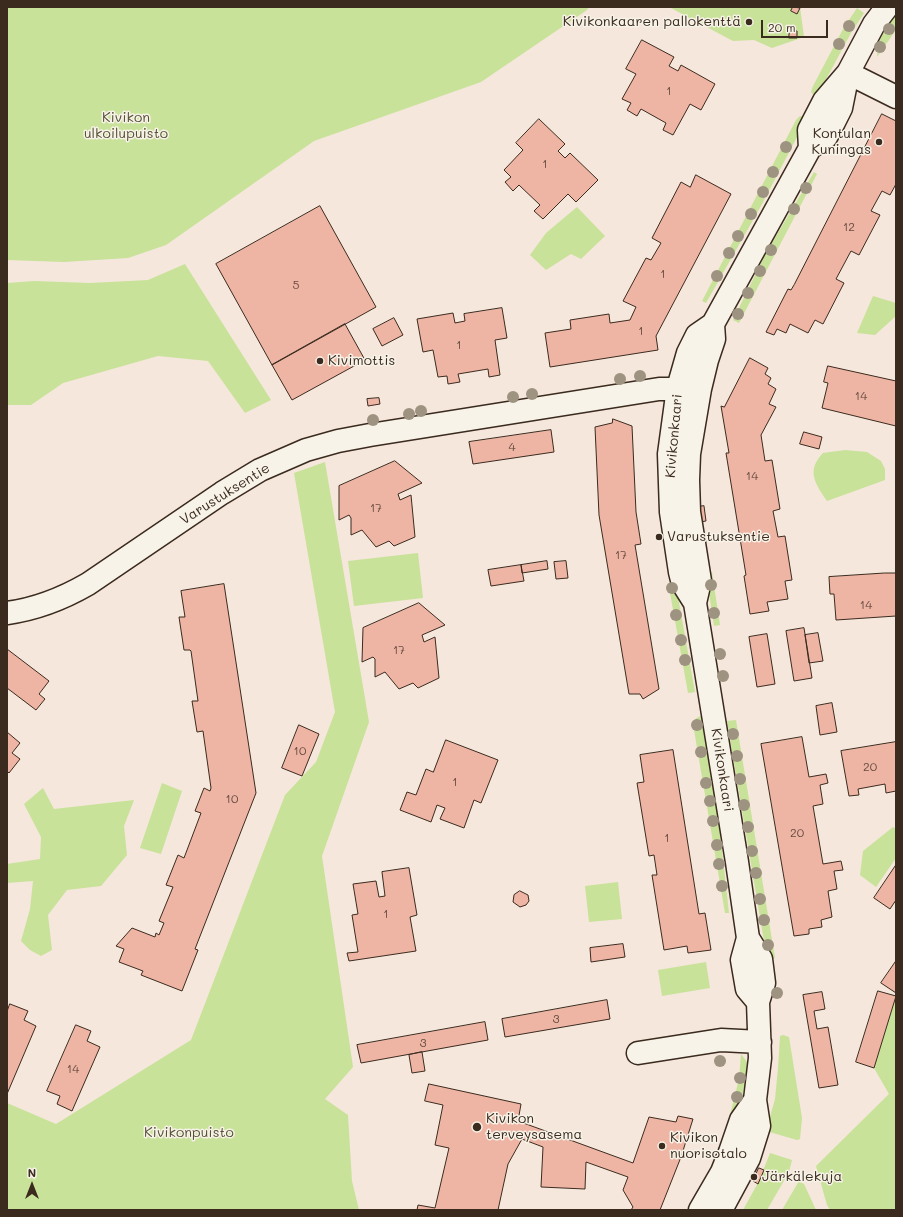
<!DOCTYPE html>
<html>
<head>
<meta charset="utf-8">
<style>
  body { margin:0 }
  #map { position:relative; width:903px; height:1217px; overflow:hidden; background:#f5e7db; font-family:Mali,sans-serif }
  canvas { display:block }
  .frame { position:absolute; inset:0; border:8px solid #3b2a1e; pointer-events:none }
  .north { position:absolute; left:12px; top:1165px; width:40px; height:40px; -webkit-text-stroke:3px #f7f3e8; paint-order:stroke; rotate:0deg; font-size:11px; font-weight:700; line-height:16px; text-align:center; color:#3b2a1e }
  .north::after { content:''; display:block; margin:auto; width:14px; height:18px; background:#3b2a1e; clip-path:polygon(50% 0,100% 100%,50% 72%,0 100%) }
  .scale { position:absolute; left:761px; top:20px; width:67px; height:18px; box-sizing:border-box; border:2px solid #3b2a1e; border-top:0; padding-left:5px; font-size:12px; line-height:14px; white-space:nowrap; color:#3b2a1e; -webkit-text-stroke:3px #f7f3e8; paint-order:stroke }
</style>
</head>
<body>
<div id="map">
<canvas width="903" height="1217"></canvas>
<div class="frame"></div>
<div class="north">N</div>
<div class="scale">20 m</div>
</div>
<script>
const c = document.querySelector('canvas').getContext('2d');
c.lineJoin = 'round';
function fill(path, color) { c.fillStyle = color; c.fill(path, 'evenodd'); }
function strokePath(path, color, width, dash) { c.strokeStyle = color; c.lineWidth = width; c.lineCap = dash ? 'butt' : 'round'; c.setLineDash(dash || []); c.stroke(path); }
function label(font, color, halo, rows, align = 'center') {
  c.font = font + ' Mali,sans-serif'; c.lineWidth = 3; c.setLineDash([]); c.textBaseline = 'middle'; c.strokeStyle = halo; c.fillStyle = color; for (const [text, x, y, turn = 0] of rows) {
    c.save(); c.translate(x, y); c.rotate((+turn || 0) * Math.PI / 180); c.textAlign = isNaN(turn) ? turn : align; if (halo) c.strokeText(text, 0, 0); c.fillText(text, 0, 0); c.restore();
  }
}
const green = new Path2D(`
  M7 7H589L587 10 481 82 314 141 166 245 128 258 64 262 7 260Z
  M669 7H800L804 37 772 48 754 40 733 41Z
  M857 8 864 13 851 33 816 98 811 92 813 86 843 29Z
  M896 13V30L877 57 879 40Z
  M800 116 807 118 761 206 706 303 702 301 796 120Z
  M814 172 817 174 739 323 733 320 766 253Z
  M577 207 605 236 581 259 571 254 546 270 530 255 546 233Z
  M185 264 271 400 245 413 208 361 158 356 63 383 31 405H7V283L34 281 90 283 148 280Z
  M873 296 896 303V316L875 335 857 333Z
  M845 450 867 452 881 461 885 469V480L827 501C815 483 806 471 823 453Z
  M325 462 369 722 322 856 353 1067 325 1099 348 1115 352 1181 359 1210H7V1103L56 1124 191 1040 285 795 316 762 335 712 294 473Z
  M418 553 423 598 354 606 348 561Z
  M712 572 720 625 714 626 706 573Z
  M675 580 695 692 688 693 670 593V582Z
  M701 716 719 824 729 913H725L694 730C694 723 693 718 701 716Z
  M736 720 775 958 767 959 727 721Z
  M162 783 182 791 161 854 140 848Z
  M43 788 54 809 134 800 124 826 127 855 101 886 67 890 48 915 52 950 41 956 30 950 21 941 30 909 33 881 7 883V864L40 859 41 837 24 804Z
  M893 827 896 829V858L876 887 860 875 863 851Z
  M618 882 622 919 589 922 585 886Z
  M706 962 710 988 662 996 658 970Z
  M896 995V1210H830L827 1205 816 1166 889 1094 874 1068Z
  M783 1035 789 1037 802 1118 800 1139 797 1140 766 1131 775 1099 778 1068 780 1036Z
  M741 1054 747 1062V1068L741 1104 736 1121 729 1119 739 1079Z
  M770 1153 792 1160 789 1172 767 1210H743L759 1181Z
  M799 1181 804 1184 816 1210H782Z`);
const building = new Path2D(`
  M793 7 800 8 797 14 791 11Z
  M790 30 797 31V38H789Z
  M642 40 674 57 669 66 678 71 681 65 715 84 701 110 690 104 673 135 663 130 666 123 641 109 637 116 627 110 631 103 622 99 636 74 626 69Z
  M882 114 896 121V184L890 195 882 191 871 211 880 215 859 255 851 251 836 279 844 283 823 324 815 320 808 333 790 324 786 333 777 329 774 335 766 332 788 289 791 290 794 285Z
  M539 119 565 144 558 151 565 158 570 153 598 180 576 202 568 194 543 219 534 211 540 205 519 185 513 191 505 182 511 177 504 170 523 150 516 143Z
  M696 175 731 194 656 336 658 350 550 367 545 333 571 329 570 320 609 314 610 323 630 320 636 307 623 301 646 258 651 260 661 243 652 238 681 182 690 187Z
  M320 206 376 307 272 365 216 264Z
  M502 308 507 338 495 340 500 375 489 377 488 369 458 374 460 382 448 384 447 376 438 377 433 350 423 352 417 319 453 313 455 323 465 321 464 314Z
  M394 318 403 335 382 346 373 329Z
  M345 324 365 360 292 400 272 365Z
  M750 358 768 368 765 374 771 378 768 384 776 389 769 404 776 407 761 435 765 461 772 460 780 509 773 511 778 537 785 536 792 580 785 581 788 599 767 602 769 611 750 614 744 576 746 575 726 453H729L721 406 724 407Z
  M828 366 896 381V426L822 408 828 383 824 382Z
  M379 398 380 404 368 406 367 399Z
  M613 419 632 426 636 512 641 544 635 545 659 689 643 699 640 694H629L599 515 595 427 612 423Z
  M551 430 554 452 473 464 469 442Z
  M804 432 822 437 819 449 800 444Z
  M395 461 422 483 398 494 400 500 411 495 415 537 394 546 389 541 376 547 362 530 351 535V518L349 515 339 520V486Z
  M704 506 706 521 700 522 698 507Z
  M547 561 548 569 522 573 521 565Z
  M566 561 568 578 556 579 554 562Z
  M521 565 524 581 491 586 488 570Z
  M885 573H896V616L836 620 834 594H830L829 577Z
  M224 584 256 793 195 949 198 950 182 991 141 975 143 971 119 962 124 949 116 946 132 928 155 937 156 933 159 935 164 923 159 921 173 887 166 885 178 855 184 858 201 813 195 811 204 788 210 791 211 788 203 731 197 732 192 701H198L191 651 190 650H184L179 617H185L181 591Z
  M419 603 445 625 422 635 424 642 435 637 439 678 418 688 413 683 399 689 385 672 375 677V659L373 657 362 662 363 628Z
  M804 628 812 678 794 681 786 631Z
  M818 633 823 661 809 663 805 635Z
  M767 634 775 684 757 687 749 637Z
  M7 649 49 681 39 694 45 699 36 710 7 688Z
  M832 703 837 732 820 735 816 706Z
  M299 725 319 734 302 776 282 768Z
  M7 732 20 743 12 753 20 759 9 773 7 771Z
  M802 737 809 777 826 774 828 783 820 785 823 804 813 806 823 864 841 861 843 870 834 871 837 889 828 891 832 917 821 920 822 927 809 929V934L794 936 761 744Z
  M446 740 498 760 481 803 474 800 464 828 440 819 445 808 437 805 431 822 400 810 407 792 416 795 426 769 433 772Z
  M896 742V791L886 793 885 784 858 789 859 795 849 796 841 751Z
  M673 750 699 914 705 913 711 950 688 953 687 946 664 950 652 875H657L654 855 649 856 637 783 644 782 640 755Z
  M896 865V900L890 909 874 898Z
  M409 868 417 915 410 917 416 951 349 961 347 953 358 952 352 915 358 914 353 884 376 881 379 897 385 896 382 872Z
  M520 891 528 895 529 901 526 905 520 907 513 902 514 895Z
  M623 944 625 957 591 962 590 948Z
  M896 961V993L881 983Z
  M878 991 896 996 874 1068 856 1062Z
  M822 992 825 1009 814 1011 817 1029 828 1027 838 1085 819 1088 803 995Z
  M607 1000 610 1019 505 1037 502 1019Z
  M10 1004 28 1011 24 1020 36 1026 7 1094V1012Z
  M485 1022 488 1040 361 1063 357 1045Z
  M76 1025 91 1031 87 1041 100 1047 72 1111 57 1104 60 1096 47 1091Z
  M422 1052 425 1071 412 1073 409 1055Z
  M429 1084 521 1104 518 1121 633 1163 649 1117 676 1122 678 1116 693 1119 681 1157 660 1210H631L633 1207 623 1190 628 1177 586 1162 585 1189 541 1187 543 1147 522 1139 508 1164 498 1210H417L418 1205 435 1208 449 1148 435 1145 443 1105 425 1101Z
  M759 1168 764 1170 758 1184 753 1181Z`);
const minor = new Path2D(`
  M848 73 896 97
  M810 148 809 130 824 101 848 73 874 24 887 7
  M713 324 714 339 707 360 700 389 689 454 688 480 689 512 700 581 695 603 737 862 748 938 742 960 747 989 758 1002
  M695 603 683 584 680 572 671 512 669 454 678 388 688 353 697 335 713 324 810 148 826 137 834 122 841 108 848 73
  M7 613C37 609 62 599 88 584L222 493 260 470 306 450 338 441 370 435 659 389H700
  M638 1053 721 1040 760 1042
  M700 1210 722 1172 730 1152 741 1120 755 1100
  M721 1210 749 1158 759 1126 755 1100 760 1058 758 1002 764 983 761 959 748 938`);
const trees = [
  [849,26],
  [889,29],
  [839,44],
  [880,47],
  [786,147],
  [773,172],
  [806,188],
  [763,192],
  [794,209],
  [751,214],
  [738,236],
  [771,250],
  [729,253],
  [760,271],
  [717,276],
  [748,293],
  [738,314],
  [640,376],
  [620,379],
  [532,394],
  [513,397],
  [421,411],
  [409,414],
  [373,420],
  [711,585],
  [672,588],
  [714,613],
  [676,615],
  [681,640],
  [720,654],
  [685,660],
  [723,676],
  [697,725],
  [733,734],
  [701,752],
  [737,756],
  [740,779],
  [706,783],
  [710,801],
  [744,805],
  [713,821],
  [748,827],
  [717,845],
  [752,851],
  [719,864],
  [756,873],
  [722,886],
  [760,899],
  [764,920],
  [768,945],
  [777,993],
  [720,1061],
  [740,1078],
  [737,1097]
];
const markers = [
  [749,22,4,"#3b2a1e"],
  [879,142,4,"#3b2a1e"],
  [320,361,4,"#3b2a1e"],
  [659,537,4,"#3b2a1e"],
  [477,1127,5,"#3b2a1e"],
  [662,1146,4,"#3b2a1e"],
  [754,1177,4,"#3b2a1e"]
];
const numberNames = [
  ["1",669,91],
  ["1",545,164],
  ["12",849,227],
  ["1",663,274],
  ["5",296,285],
  ["1",641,331],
  ["1",459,345],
  ["14",861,396],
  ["4",512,447],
  ["14",752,476],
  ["17",376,508],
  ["17",621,555],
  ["14",866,605],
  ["17",399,650],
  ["10",300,751],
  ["20",870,767],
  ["1",455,782],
  ["10",232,799],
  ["20",797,833],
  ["1",667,838],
  ["1",386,914],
  ["3",556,1019],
  ["3",423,1043],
  ["14",73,1069]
];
const poiNames = [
  ["Kivikonkaaren pallokenttä",741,22,"right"],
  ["Kontulan",871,134,"right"],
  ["Kuningas",871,150,"right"],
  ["Kivimottis",328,361],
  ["Varustuksentie",667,537],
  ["Kivikon",486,1119],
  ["terveysasema",486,1135],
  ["Kivikon",670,1138],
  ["nuorisotalo",670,1154],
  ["Järkälekuja",762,1177]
];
const parkNames = [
  ["Kivikon",126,118],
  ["ulkoilupuisto",126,134],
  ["Kivikonpuisto",189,1133]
];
const streetNames = [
  ["Kivikonkaari",674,436,-85],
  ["Varustuksentie",225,494,-32],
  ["Kivikonkaari",722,770,81]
];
fill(green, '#c8e299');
fill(building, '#eeb5a5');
strokePath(building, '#3b2a1e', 1);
strokePath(minor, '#3b2a1e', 25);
strokePath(minor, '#f7f3e8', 22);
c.fillStyle = '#9e9381';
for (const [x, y] of trees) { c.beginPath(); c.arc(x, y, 6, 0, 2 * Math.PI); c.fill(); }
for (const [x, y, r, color] of markers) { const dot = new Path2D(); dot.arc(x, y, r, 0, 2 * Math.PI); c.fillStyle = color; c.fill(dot); strokePath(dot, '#f7f3e8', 1.5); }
label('12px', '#684d40', null, numberNames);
label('14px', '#3b2a1e', '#f7f3e8', poiNames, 'left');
label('14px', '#574f37', '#f7f3e8', parkNames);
label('14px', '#3b2a1e', '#f7f3e8', streetNames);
</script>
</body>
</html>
